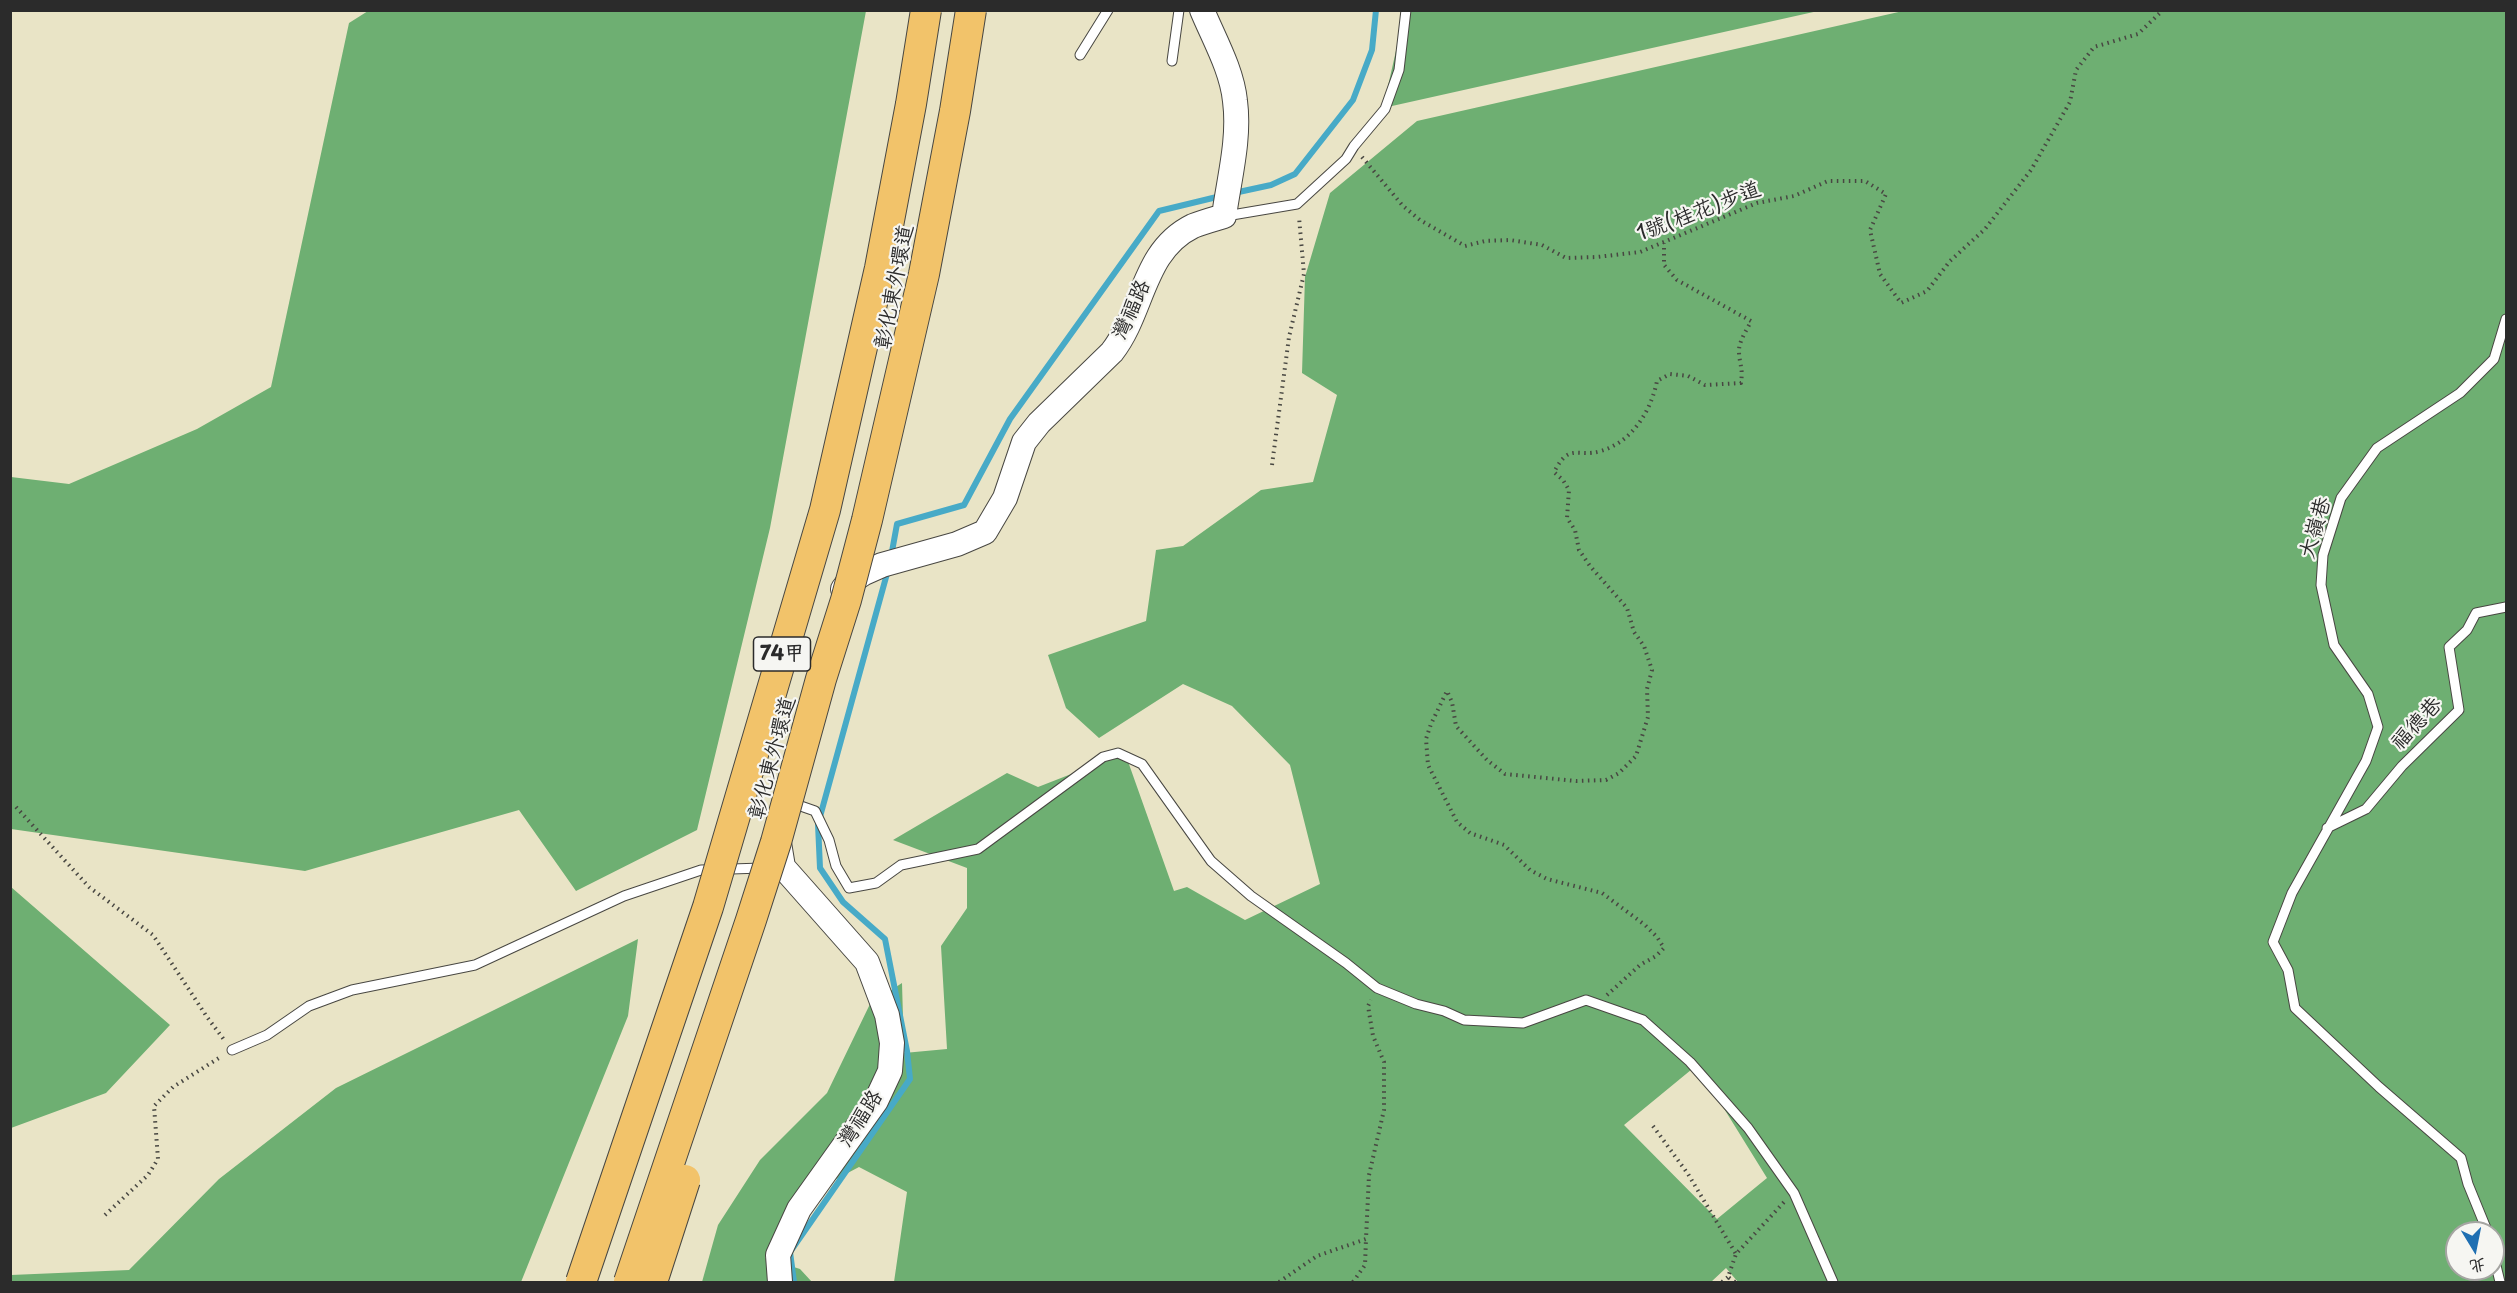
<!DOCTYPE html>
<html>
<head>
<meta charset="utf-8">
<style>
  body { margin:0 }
  #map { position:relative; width:2517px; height:1293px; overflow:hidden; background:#e9e4c6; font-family:"Playpen Sans","LXGW WenKai TC",sans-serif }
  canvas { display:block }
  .frame { position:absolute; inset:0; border:12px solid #2b2b2b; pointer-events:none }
  .north { position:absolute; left:2445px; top:1221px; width:60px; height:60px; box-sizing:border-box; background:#f6f6f2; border:2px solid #a5a5a2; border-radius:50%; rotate:170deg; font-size:16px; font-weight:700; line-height:24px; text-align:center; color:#2b2b2b }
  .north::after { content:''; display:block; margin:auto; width:21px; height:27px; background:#1f6fb2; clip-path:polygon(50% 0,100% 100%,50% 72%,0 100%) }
</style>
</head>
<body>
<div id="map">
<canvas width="2517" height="1293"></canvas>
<div class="frame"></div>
<div class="north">北</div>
</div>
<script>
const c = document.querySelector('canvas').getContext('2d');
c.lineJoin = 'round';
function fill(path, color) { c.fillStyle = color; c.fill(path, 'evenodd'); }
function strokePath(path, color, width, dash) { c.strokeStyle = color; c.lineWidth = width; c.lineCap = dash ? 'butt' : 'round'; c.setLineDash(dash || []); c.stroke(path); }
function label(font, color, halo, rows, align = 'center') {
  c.font = font + ' "Playpen Sans","LXGW WenKai TC",sans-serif'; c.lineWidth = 4.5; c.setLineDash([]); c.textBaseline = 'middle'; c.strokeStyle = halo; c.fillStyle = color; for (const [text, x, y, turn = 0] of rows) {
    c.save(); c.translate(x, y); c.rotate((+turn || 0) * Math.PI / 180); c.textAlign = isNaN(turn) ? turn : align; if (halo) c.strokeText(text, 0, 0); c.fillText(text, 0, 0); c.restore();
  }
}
const forest = new Path2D(`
  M368 11H866L770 528 697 830 576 891 519 810 305 871 11 829V477L69 484 197 429 271 387 349 23Z
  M1405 11H1818L1383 108Z
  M1903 11H2506V1282H1738L1726 1268 1711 1282H894L907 1192 859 1167 789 1204 765 1258 800 1269 812 1282H702L718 1225 760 1160 827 1093 870 1004 902 983 904 1053 947 1049 941 946 967 908V868L893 840 1007 773 1038 787 1125 753 1174 891 1187 887 1245 920 1320 884 1290 765 1232 706 1183 684 1099 738 1066 708 1048 655 1146 621 1156 550 1183 546 1261 490 1313 482 1337 395 1302 373 1305 277 1330 193 1417 121ZM1697 1065 1767 1178 1717 1219 1624 1125ZM2457 1233H2493V1269H2457Z
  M11 887 170 1025 106 1093 11 1128Z
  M638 939 628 1016 521 1282H11V1275L129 1270 219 1179 336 1088Z`);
const stream = new Path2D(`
  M1234 193 1271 185 1295 174 1353 100 1372 50 1376 10
  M891 557 897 524 964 505 1010 419 1159 211 1221 196
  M794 1282 790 1252 910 1079 907 1051 885 939 843 902 820 868 818 824 888 570`);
const path = new Path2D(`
  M1362 157 1403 206 1420 220 1465 246 1485 241 1510 240 1542 245 1566 258 1597 257 1640 252 1757 203 1794 196 1828 181H1865L1886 194 1870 230 1880 274 1901 303 1927 291 1950 261 1985 229 2031 170 2070 102 2076 70 2094 47 2138 34 2163 10
  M1272 465 1289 337 1304 274 1299 217
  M16 807 89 887 153 935 207 1017 225 1041
  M1607 995 1640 965 1656 956 1664 948 1657 937 1645 925 1602 893 1547 879 1530 870 1504 845 1470 833 1457 822 1428 765 1426 739 1431 724 1447 691 1452 702 1456 726 1487 760 1505 774 1576 781 1606 780 1619 773 1636 756 1648 717 1647 689 1652 670 1644 646 1634 632 1627 608 1590 566 1579 550 1575 530 1567 518 1569 490 1563 480 1554 472C1570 442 1576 458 1601 451 1632 442 1651 411 1657 381L1670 374 1688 376 1705 385 1741 383C1743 368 1740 366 1739 353 1738 342 1747 330 1751 321L1677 280 1664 265V243
  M1653 1126 1688 1174 1736 1254
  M105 1215 148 1175 158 1159 154 1106 173 1087 222 1056
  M1279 1282 1317 1256 1366 1239 1369 1175 1384 1110V1062L1373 1036 1368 1006 1371 1000
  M1353 1282 1365 1265 1366 1239
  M1722 1282 1728 1277
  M1735 1282 1728 1277 1736 1254 1785 1201`);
const service = new Path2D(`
  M1080 55 1108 10
  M1172 61 1179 10
  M1226 216 1297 204 1346 159 1354 146 1385 109 1399 70 1406 10
  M795 804 815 811 829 840 836 866 849 888 876 883 901 865 978 849 1103 757 1118 753 1142 764 1211 861 1251 896 1346 963 1377 988 1416 1004 1444 1011 1464 1020 1523 1023 1586 1000 1643 1020 1690 1062 1748 1128 1794 1193 1833 1282
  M2327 828 2366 809 2402 766 2459 710 2449 647 2467 630 2476 613 2506 607
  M232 1050 267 1035 309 1006 352 990 475 965 624 896 701 870 762 868
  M2488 1233 2468 1184 2461 1158 2379 1087 2295 1008 2288 970 2273 942 2292 893 2366 761 2378 727 2368 694 2334 645 2321 585 2323 555 2341 498 2377 448 2460 393 2494 359 2506 319
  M2493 1253 2500 1282`);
const tertiary = new Path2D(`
  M843 589 846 585 864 573 882 565 957 544 985 532 1005 498 1024 442 1039 423 1112 352C1144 311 1142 251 1193 226 1203 222 1214 219 1224 216 1229 179 1240 139 1235 101 1232 70 1214 39 1202 10
  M778 837 783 867 867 962 887 1015 892 1043 890 1071 876 1101 799 1209 778 1255 780 1282`);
const primaryBridge = new Path2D(`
  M581 1282 708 907 825 510 880 268 911 104 926 10
  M629 1282 751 920 776 842 821 679 846 600 867 520 924 274 955 111 971 10
  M652 1282 685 1180`);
const shields = [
  [782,654,57]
];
const shieldNames = [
  ["74甲",782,654]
];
const streetNames = [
  ["1號(桂花)步道",1699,212,-21],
  ["彰化東外環道",895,287,-79],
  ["灣福路",1132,310,-66],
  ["大嶺巷",2316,528,-74],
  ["福德巷",2417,724,-47],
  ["彰化東外環道",773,758,-75],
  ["灣福路",861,1119,-57]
];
fill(forest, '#6eaf72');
strokePath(stream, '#47aac7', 6);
strokePath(service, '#484742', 11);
strokePath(tertiary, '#484742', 26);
strokePath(path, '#484742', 4, [1.5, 4.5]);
strokePath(service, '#fff', 9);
strokePath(tertiary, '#fff', 24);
strokePath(primaryBridge, '#484742', 32, []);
strokePath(primaryBridge, '#f2c36a', 30);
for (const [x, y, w] of shields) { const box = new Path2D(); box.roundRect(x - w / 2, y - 17, w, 34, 4.5); c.fillStyle = '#f6f6f2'; c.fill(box); strokePath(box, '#2b2b2b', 1.5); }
label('bold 20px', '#2b2b2b', null, shieldNames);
label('21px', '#2b2b2b', '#f6f6f2', streetNames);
</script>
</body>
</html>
